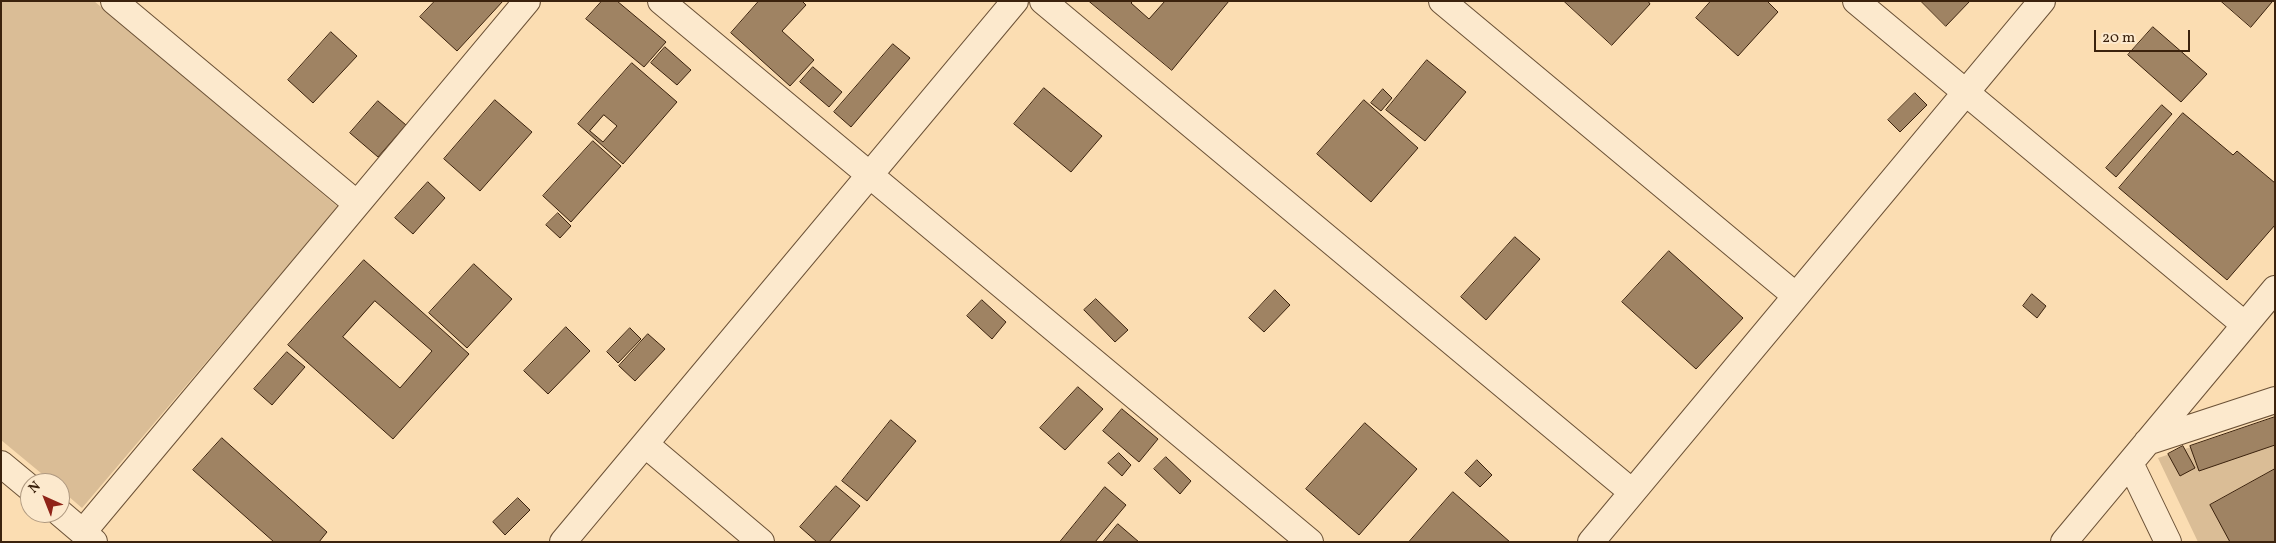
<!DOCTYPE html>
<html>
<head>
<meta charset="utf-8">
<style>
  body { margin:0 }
  #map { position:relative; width:2276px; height:543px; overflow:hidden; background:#fbddb2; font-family:Vollkorn,serif }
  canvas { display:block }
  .frame { position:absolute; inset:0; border:2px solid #3b220d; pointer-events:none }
  .north { position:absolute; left:20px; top:473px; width:50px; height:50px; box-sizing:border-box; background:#fce9cd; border:1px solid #af9980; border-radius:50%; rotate:316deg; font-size:14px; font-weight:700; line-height:20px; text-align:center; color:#3b220d }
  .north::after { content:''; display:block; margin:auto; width:18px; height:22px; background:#8f2418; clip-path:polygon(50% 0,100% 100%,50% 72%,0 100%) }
  .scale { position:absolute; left:2094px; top:30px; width:96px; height:22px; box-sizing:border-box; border:2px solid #3b220d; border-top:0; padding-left:6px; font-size:15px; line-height:18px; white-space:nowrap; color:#3b220d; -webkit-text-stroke:4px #fce9cd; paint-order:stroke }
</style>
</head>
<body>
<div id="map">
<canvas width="2276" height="543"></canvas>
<div class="frame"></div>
<div class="north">N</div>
<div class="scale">20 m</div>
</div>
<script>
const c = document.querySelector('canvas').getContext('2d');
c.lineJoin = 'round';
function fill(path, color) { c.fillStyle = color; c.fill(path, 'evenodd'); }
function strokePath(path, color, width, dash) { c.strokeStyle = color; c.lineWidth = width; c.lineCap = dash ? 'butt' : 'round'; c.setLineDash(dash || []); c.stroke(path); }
const green = new Path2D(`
  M1 1H94L338 207 82 508 60 489V483H53L1 440Z
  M2275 419V542H2198L2158 458Z`);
const building = new Path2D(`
  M435 1H503L457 51 420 17Z
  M602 1H617L666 42 644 67 586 19Z
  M759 1H802L806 5 782 31 814 60 790 86 731 33Z
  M1089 1H1133L1131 3 1149 19 1165 1H1229L1172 70Z
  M1564 1H1648L1650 4 1612 45Z
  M1711 1H1767L1778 12 1738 56 1696 18Z
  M1921 1H1970L1946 26Z
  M2221 1H2272V2L2251 27Z
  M2153 27 2207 74 2181 102 2128 55Z
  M331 32 357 56 313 103 288 80Z
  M893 44 910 58 851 127 834 112Z
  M665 47 691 70 677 85 651 63Z
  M1427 60 1466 92 1425 141 1386 110Z
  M632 63 677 102 623 164 578 124ZM604 115 617 126 603 142 590 131Z
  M813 67 842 92 829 107 800 82Z
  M1044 88 1102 136 1071 172 1014 124Z
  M1383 89 1392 98 1381 111 1371 103Z
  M1915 93 1927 105 1900 132 1888 120Z
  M495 100 532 132 480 191 444 159Z
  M1364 100 1418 148 1371 202 1317 154Z
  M378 101 406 125 378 157 350 133Z
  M2162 105 2172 114 2116 177 2106 168Z
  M2183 113 2233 155 2237 151 2275 183V225L2227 280 2119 188Z
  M593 141 621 166 571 222 543 196Z
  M428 182 445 198 413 234 395 218Z
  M558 213 571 226 560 238 546 225Z
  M1515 237 1540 259 1486 320 1461 297Z
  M1669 251 1743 318 1696 369 1622 302Z
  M364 260 469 354 393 439 288 345ZM375 301 432 351 400 388 343 337Z
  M474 264 512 299 467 348 429 313Z
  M1275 290 1290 305 1264 332 1249 318Z
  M2032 294 2046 306 2037 318 2023 306Z
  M1096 299 1128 330 1115 342 1084 310Z
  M982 300 1006 322 992 339 967 316Z
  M566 327 590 351 548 394 524 371Z
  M630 328 641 339 618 363 607 352Z
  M648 334 665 349 635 381 619 366Z
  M287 352 305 367 272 405 254 389Z
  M1078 387 1103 409 1065 450 1040 428Z
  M1122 409 1158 439 1139 462 1103 431Z
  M2275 417V445L2199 471 2190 446Z
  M891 420 916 441 867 501 842 481Z
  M1365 423 1417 469 1359 535 1306 489Z
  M222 438 327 532 319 542H274L193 470Z
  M2183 446 2195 468 2180 476 2168 454Z
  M1119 453 1131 465 1122 476 1108 463Z
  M1166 457 1191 481 1180 494 1154 469Z
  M1477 460 1492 475 1480 487 1465 473Z
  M2275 469V542H2230L2210 505Z
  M836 486 860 506 829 542H817L800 527Z
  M1105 487 1126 505 1095 542H1060Z
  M1453 492 1510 542H1409Z
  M518 498 530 510 505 535 493 522Z
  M1118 524 1139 542H1103Z`);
const minor = new Path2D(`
  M114 1 357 204
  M661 1 1310 542
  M1043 1 1632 492
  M1442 1 1796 296
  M1856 1 2245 325
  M2147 442 2275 400
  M645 444 761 542
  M2130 463 2168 542
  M1 464 30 488
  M60 513 94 542
  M83 532 527 1
  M563 542 1015 1
  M1591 542 2042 1
  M2064 542 2275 289`);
fill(green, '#dabd96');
fill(building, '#9f8363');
strokePath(building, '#3b220d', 1);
strokePath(minor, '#6b5136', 28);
strokePath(minor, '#fce9cd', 26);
</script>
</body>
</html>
